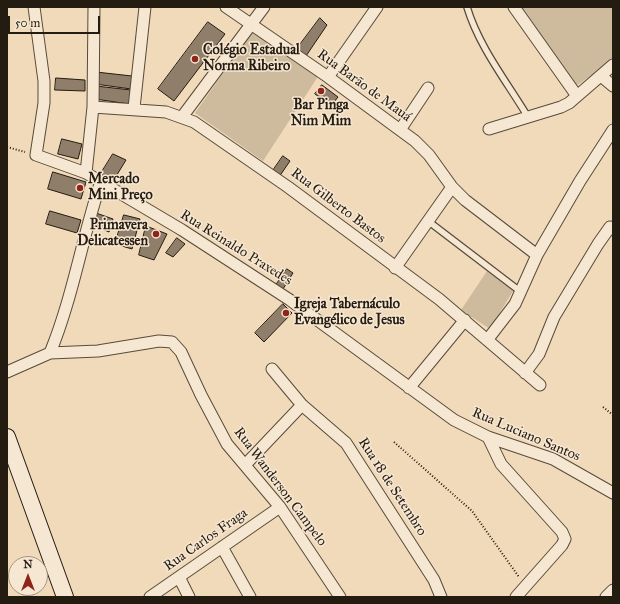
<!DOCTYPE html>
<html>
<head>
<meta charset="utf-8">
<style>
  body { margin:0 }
  #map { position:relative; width:620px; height:604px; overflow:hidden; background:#f1daba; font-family:"IM FELL Great Primer",serif }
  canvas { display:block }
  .frame { position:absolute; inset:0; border:8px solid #241b11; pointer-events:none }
  .north { position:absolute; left:8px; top:556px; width:40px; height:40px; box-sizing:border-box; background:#f6e7d2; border:1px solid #a29585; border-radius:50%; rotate:0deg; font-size:11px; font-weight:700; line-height:16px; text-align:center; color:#241b11 }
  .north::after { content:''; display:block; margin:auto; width:14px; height:18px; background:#8f2418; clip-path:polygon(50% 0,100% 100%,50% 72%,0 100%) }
  .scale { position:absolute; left:8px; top:16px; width:92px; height:18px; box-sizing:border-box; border:2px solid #241b11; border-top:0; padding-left:5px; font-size:12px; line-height:14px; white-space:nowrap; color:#241b11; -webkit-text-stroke:3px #f6e7d2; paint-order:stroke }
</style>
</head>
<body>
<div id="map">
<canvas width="620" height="604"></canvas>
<div class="frame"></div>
<div class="north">N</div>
<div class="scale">50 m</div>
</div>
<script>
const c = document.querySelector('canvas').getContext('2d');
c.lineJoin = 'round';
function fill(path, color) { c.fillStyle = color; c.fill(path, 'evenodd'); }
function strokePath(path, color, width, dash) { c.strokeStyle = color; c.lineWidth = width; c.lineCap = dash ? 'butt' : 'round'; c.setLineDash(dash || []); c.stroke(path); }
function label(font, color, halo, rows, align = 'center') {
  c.font = font + ' "IM FELL Great Primer",serif'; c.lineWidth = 3; c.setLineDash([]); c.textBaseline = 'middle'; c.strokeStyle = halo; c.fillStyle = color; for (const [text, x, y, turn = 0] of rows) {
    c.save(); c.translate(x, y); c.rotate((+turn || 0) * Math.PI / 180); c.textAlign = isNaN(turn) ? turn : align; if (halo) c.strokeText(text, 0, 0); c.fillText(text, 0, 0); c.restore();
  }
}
const green = new Path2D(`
  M516 7H612L613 60 576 86Z
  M253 31 319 75 263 161 195 113Z
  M487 271 513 291 490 329 461 310Z`);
const building = new Path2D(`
  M320 18 327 25 306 56 296 50Z
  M208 22 225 34 174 101 158 89Z
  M96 72 132 76 131 89 95 84Z
  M56 78 85 80V91L55 90Z
  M322 85 338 97 331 106 315 94Z
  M96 86 131 90 129 104 95 99Z
  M62 139 82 144 78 159 58 154Z
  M113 154 126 160 112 183 100 175Z
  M283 156 290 161 279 177 272 172Z
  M53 172 86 182 81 199 48 189Z
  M50 211 81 220 77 233 46 224Z
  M96 213 113 219 109 232 93 225Z
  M124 215 140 219 132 249 115 244Z
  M146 226 167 234 154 260 139 255Z
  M177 238 185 244 173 257 166 253Z
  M287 269 293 273 283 289 276 285Z
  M283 304 292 313 264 342 255 333Z`);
const path = new Path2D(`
  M7 147 25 152
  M603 407 613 415
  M394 442 472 511 519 577`);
const lane = new Path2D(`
  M467 7C479 47 507 82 528 117
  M428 221 521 292`);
const street = new Path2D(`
  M34 7 44 81V103L36 155 86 173 182 230 290 300 454 420 488 437 553 459 613 493
  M226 7 328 77 415 141 429 155 452 187 465 200 537 255
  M514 7 577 96
  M601 76 613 86
  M328 77 377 7
  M93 107 166 112 194 122 288 187 439 299 540 385
  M134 108 145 7
  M182 117 264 7
  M489 129 561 107 569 103 613 65
  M400 130 428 88
  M86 173 93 107 94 7
  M395 268 452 187
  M488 339 515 304 537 255 580 181 613 130
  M50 353C73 297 82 238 101 181
  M272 369 302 405 346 443 434 580 441 597
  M7 372 50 353 98 351 159 341 172 342 181 352 201 395 227 444 280 507 340 597
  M525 373 539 354 554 317 598 244 610 227 613 229
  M409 388 465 320
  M488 437 501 464 562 532 565 539 562 545 516 597
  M245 465 302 405
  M222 547 250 597
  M179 577 189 597
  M150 597 280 507
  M606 597 613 590`);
const secondary = new Path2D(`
  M7 437 65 597`);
const markers = [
  [195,59,4,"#8f2418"],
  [321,91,4,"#8f2418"],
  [80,188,4,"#8f2418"],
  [156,234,4,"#8f2418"],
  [286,313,4,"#8f2418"]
];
const poiNames = [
  ["Colégio Estadual",203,51],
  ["Norma Ribeiro",203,67],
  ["Bar Pinga",321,106,"center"],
  ["Nim Mim",321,122,"center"],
  ["Mercado",88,180],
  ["Mini Preço",88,196],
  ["Primavera",148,226,"right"],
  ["Delicatessen",148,242,"right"],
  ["Igreja Tabernáculo",294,305],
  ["Evangélico de Jesus",294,321]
];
const streetNames = [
  ["Rua Barão de Mauá",364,86,36],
  ["Rua Gilberto Bastos",338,206,37],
  ["Rua Reinaldo Praxedes",236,248,32],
  ["Rua Luciano Santos",526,435,23],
  ["Rua Wanderson Campelo",280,487,53],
  ["Rua 18 de Setembro",392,487,57],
  ["Rua Carlos Fraga",206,540,-35]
];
fill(green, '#ceba9d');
fill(building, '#8f7e69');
strokePath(building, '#241b11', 1);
strokePath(lane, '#574b3b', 8);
strokePath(street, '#574b3b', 13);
strokePath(secondary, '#241b11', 18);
strokePath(path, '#241b11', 2, [1, 2]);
strokePath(lane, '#f6e7d2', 5.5);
strokePath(street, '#f6e7d2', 11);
strokePath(secondary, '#f6e7d2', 16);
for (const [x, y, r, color] of markers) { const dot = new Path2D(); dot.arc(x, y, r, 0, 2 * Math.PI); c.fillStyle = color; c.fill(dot); strokePath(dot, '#f6e7d2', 1.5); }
label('bold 14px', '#241b11', '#f6e7d2', poiNames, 'left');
label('14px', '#241b11', '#f6e7d2', streetNames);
</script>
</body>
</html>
